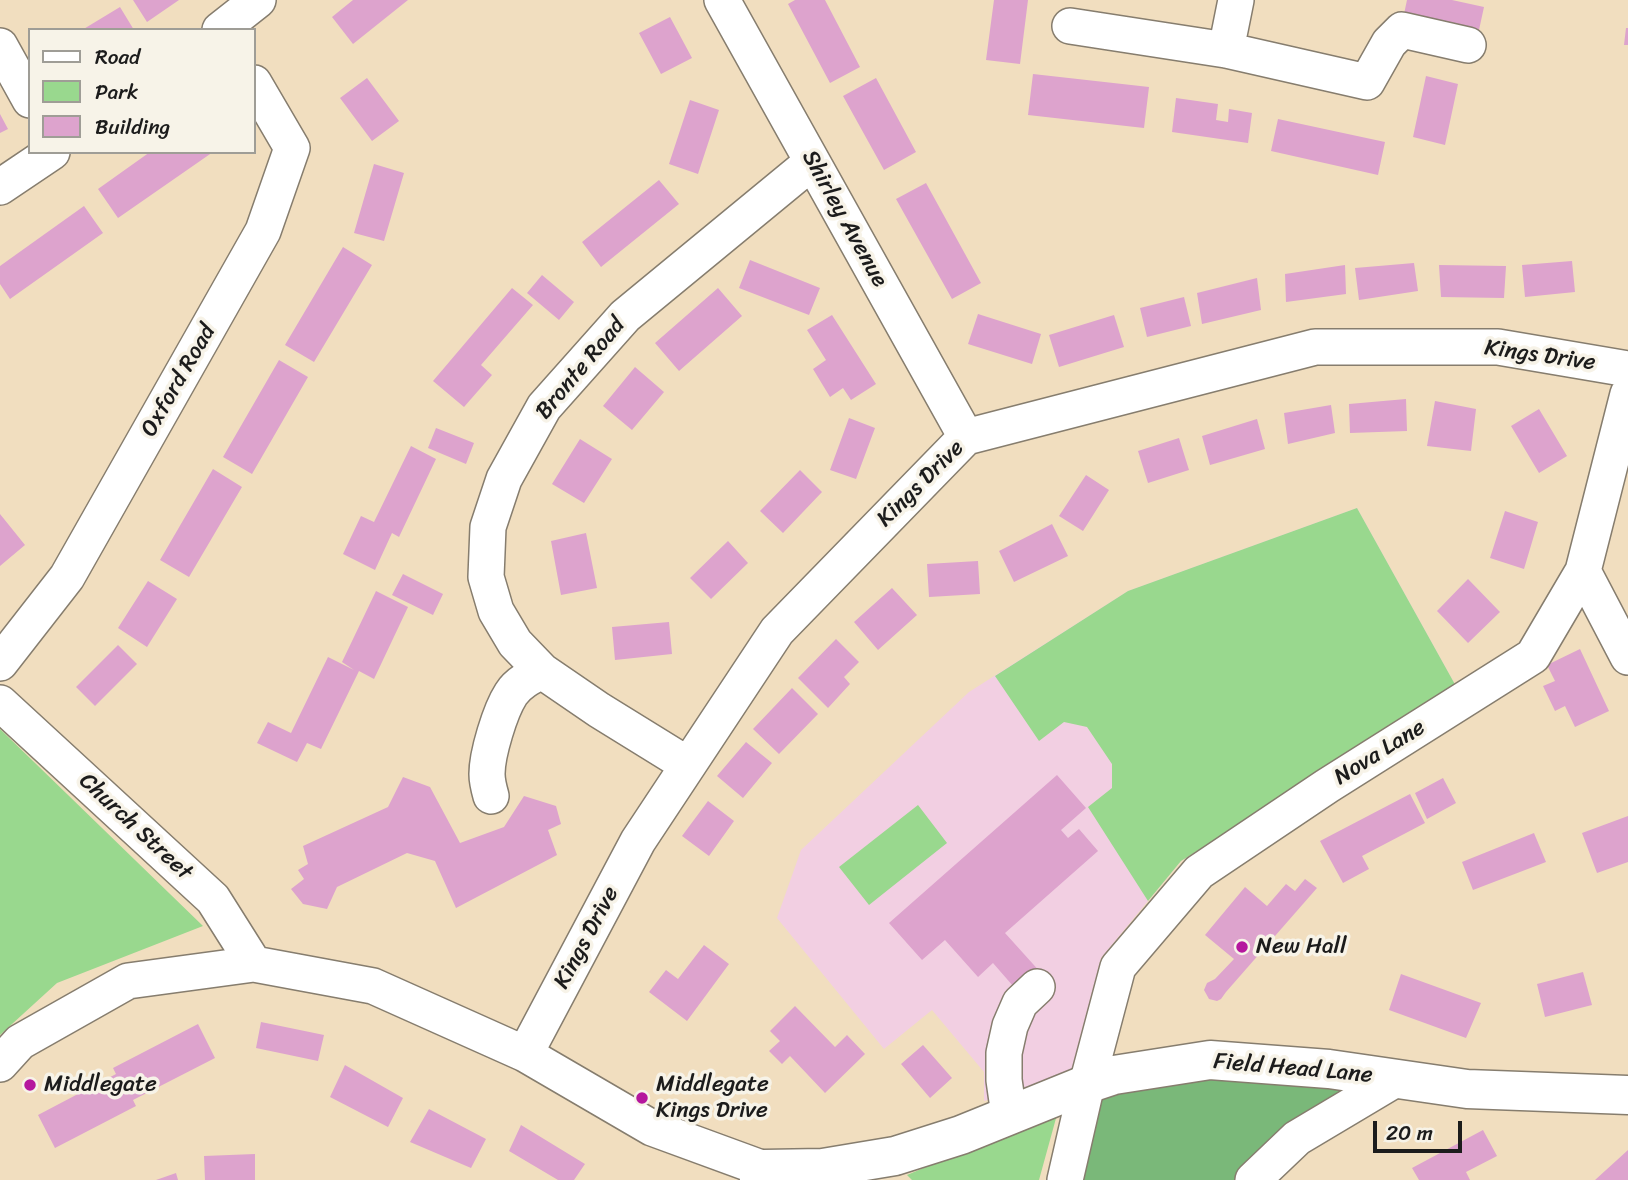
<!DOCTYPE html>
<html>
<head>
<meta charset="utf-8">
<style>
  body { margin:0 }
  #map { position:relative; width:1628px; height:1180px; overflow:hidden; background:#f1debf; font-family:Sriracha,sans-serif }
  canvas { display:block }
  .legend { position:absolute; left:28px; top:28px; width:228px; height:126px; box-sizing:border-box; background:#f7f3e8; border:2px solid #9f9d96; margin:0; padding:9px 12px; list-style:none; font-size:21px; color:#1c1c1c }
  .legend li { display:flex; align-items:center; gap:14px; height:35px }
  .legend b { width:35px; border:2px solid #9f9d96 }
  .scale { position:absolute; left:1373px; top:1121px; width:89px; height:32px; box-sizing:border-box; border:4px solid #1c1c1c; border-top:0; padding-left:9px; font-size:21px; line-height:24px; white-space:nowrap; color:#1c1c1c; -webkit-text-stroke:5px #f7f3e8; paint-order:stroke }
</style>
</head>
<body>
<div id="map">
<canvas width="1628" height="1180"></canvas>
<ul class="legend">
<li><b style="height:9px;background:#fff"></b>Road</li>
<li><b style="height:19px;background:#99d88e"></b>Park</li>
<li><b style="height:19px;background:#dda3cd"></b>Building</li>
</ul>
<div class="scale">20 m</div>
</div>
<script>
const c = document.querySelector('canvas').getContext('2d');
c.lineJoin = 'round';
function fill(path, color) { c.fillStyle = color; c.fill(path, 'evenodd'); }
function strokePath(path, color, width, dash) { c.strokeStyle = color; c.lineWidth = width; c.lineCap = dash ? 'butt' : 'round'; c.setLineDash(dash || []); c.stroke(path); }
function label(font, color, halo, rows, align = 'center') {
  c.font = font + ' Sriracha,sans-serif'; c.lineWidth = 7; c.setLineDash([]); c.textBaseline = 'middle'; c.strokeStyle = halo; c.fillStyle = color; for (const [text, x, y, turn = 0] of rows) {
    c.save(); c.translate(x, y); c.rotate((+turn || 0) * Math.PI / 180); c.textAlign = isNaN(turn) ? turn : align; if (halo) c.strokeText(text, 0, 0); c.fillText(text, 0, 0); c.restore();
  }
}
const built = new Path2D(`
  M1357 508 1457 688 1181 861 1101 958 1070 1076 984 1101V1072L932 1010 884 1049 777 918 801 850 969 692 1128 591Z`);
const green = new Path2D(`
  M1357 508 1457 688 1181 861 1148 901 1088 807 1112 788V764L1087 727 1064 722 1039 741 995 676 1128 591Z
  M0 729 203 926 57 983 0 1035Z
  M918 805 947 843 869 905 839 867Z
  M1058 1111 1039 1180H912L907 1175Z`);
const forest = new Path2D(`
  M1212 1072 1365 1086 1270 1138 1235 1180H1081L1098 1087Z`);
const building = new Path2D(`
  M133 0H179L147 22Z
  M353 0H408L353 44 332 17Z
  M795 0H825L860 67 830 83 788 4Z
  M994 0H1028L1020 64 986 60Z
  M1407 0H1452L1484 7 1479 30 1404 14Z
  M120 7 134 30H82Z
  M670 17 692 58 661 74 639 33Z
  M1626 28H1628V45H1624Z
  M1033 74 1149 87 1144 128 1028 115Z
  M1426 76 1458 84 1445 145 1413 137Z
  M367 78 399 121 372 141 340 98Z
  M876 78 916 152 884 170 843 96Z
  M1176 98 1218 104 1216 120 1228 122 1229 109 1252 113 1248 143 1172 132Z
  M690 100 719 110 698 174 669 164Z
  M0 114 8 129 0 133Z
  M1278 119 1385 142 1378 175 1271 151Z
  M150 152H213L118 218 98 189Z
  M374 164 404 173 384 241 354 233Z
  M659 180 679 204 601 267 582 242Z
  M926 183 981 283 952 299 896 199Z
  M84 206 103 233 10 299 0 284V266Z
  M343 247 372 265 314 362 285 345Z
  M750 260 820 288 809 315 739 288Z
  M1572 261 1575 292 1525 297 1522 265Z
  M1414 263 1418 291 1359 300 1355 268Z
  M1345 265 1346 294 1286 302 1285 274Z
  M1439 265 1506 266 1504 298 1441 297Z
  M542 275 574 302 559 320 527 293Z
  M1257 278 1261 310 1202 324 1197 293Z
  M512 288 533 305 481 365 492 375 464 407 433 381Z
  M718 288 742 316 679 371 655 343Z
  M1184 297 1191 326 1147 337 1140 308Z
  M978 314 1041 334 1032 364 968 344Z
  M832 315 876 384 851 400 843 388 830 397 813 369 826 360 807 330Z
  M1114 315 1124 347 1059 367 1049 335Z
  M279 360 308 377 252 474 223 457Z
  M635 367 664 392 632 430 603 406Z
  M1406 399 1407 431 1350 433 1349 404Z
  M1435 401 1476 409 1471 451 1427 446Z
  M1331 405 1335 433 1288 444 1284 413Z
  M1539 409 1567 456 1539 473 1511 426Z
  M849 418 875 428 856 479 830 470Z
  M1257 419 1265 449 1210 465 1202 436Z
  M436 428 474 443 466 464 428 448Z
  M1179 438 1189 470 1148 483 1138 451Z
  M580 439 612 459 584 503 552 484Z
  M411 446 436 459 399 537 392 533 375 570 343 554 361 516 374 522Z
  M213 469 242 487 189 577 160 560Z
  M800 470 822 492 783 533 760 511Z
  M1086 475 1109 490 1083 531 1059 516Z
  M1505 511 1538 522 1524 569 1490 558Z
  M0 514 25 545 0 566Z
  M1052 524 1068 556 1014 582 999 551Z
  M586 533 597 588 561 595 551 541Z
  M728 541 748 563 711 599 690 578Z
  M978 561 980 594 929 597 927 564Z
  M403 574 443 594 433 615 392 595Z
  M1468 579 1500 612 1468 643 1437 611Z
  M148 581 177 599 147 647 118 628Z
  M892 588 917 615 878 650 854 622Z
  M376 591 408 607 374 679 359 671 321 749 307 743 297 762 257 743 268 722 291 733 328 657 354 670 342 662Z
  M669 622 672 654 615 660 612 627Z
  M836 639 859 662 844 677 850 684 828 708 798 678Z
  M118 645 137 664 95 706 76 687Z
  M1580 649 1609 711 1575 727 1565 706 1555 711 1543 686 1555 681 1547 665Z
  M792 688 818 714 779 754 753 729Z
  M746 742 772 763 743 798 717 776Z
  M1057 775 1086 808 1061 830 1068 838 1079 829 1098 851 1005 933 1042 974 1020 994 993 963 978 977 945 940 922 960 889 923Z
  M403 777 430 787 460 843 504 827 524 796 556 806 561 824 548 830 557 855 456 908 435 861 407 853 337 887 327 909 303 904 291 889 304 879 298 870 308 864 303 846 388 807Z
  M1443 778 1456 803 1427 819 1415 793Z
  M1410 794 1425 823 1362 856 1369 869 1343 883 1320 841Z
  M708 801 734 821 709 856 682 836Z
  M1628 816V862L1597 873 1582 833Z
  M1534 833 1546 862 1473 890 1462 862Z
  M1305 879 1317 888 1226 992 1221 999 1217 1001 1209 999 1204 990 1207 983 1215 979 1234 959 1205 935 1245 887 1267 906 1286 884 1295 891Z
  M704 945 729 964 687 1021 649 992 666 970 678 979Z
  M1583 972 1592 1005 1545 1017 1537 984Z
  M1401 974 1481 1003 1466 1038 1389 1010Z
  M795 1006 835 1047 847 1035 865 1054 825 1093 790 1056 782 1064 769 1051 780 1041 770 1031Z
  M261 1022 324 1035 318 1061 256 1048Z
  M198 1024 215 1058 133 1100 136 1106 55 1148 38 1115 116 1074 113 1068Z
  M923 1045 952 1078 930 1098 901 1064Z
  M345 1065 403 1098 388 1127 330 1097Z
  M429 1109 486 1139 471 1168 410 1142Z
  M521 1125 585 1164 574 1180H558L509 1151Z
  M1483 1130 1497 1156 1466 1172 1470 1180H1419L1412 1168Z
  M1628 1150V1180H1595Z
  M255 1154V1180H205L204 1156Z
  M176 1173 178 1180H156Z`);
const minor = new Path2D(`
  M722 0 966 437
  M1070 26 1226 50 1367 82 1389 43 1402 30 1468 45
  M220 30 258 0
  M0 46 30 100
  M1226 50 1236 0
  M0 187 52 152
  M1583 571 1628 657
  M0 663 67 577 263 231 292 148 254 83
  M0 703 213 899 254 964
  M688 765 599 710 542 671 515 643 496 611 486 577 488 527 504 479 544 407 625 316 812 162
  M491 796C489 789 487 782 487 774 487 754 500 711 511 694 518 683 530 677 542 671
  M525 1054 638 841 777 631 966 437 1315 347H1498L1628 369
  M0 1064 20 1042 128 981 254 964 373 986 525 1054 652 1128 764 1169
  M1009 1115 1004 1080V1053L1010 1026 1020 1003 1037 987
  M1065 1180 1087 1084 1118 967 1199 872 1327 786 1533 656 1583 571 1628 394
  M1253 1180 1297 1138 1396 1079`);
const major = new Path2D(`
  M759 1180 764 1169 823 1168 895 1156 961 1135 1087 1084 1114 1075 1210 1060 1329 1069 1467 1089 1628 1095`);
const markers = [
  [1242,947,7,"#b5179e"],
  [30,1085,7,"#b5179e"],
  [642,1098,7,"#b5179e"]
];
const streetNames = [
  ["Shirley Avenue",844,219,61],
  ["Kings Drive",1540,356,8],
  ["Bronte Road",581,369,-50],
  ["Oxford Road",179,381,-60],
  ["Kings Drive",921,484,-45],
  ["Nova Lane",1380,753,-32],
  ["Church Street",135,827,43],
  ["Kings Drive",587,938,-62],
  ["Field Head Lane",1293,1069,5]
];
const poiNames = [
  ["New Hall",1256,947],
  ["Middlegate",44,1085],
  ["Middlegate",656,1085],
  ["Kings Drive",656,1111]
];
fill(built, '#f2cfe2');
fill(green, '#99d88e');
fill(forest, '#7ab879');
fill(building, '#dda3cd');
strokePath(minor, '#867d6e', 38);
strokePath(major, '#867d6e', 41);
strokePath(minor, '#fff', 35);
strokePath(major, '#fff', 38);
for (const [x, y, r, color] of markers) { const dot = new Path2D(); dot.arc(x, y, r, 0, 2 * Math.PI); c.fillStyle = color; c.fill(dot); strokePath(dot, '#f7f3e8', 2.5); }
label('23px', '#1c1c1c', '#f7f3e8', streetNames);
label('23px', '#1c1c1c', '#f7f3e8', poiNames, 'left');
</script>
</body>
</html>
